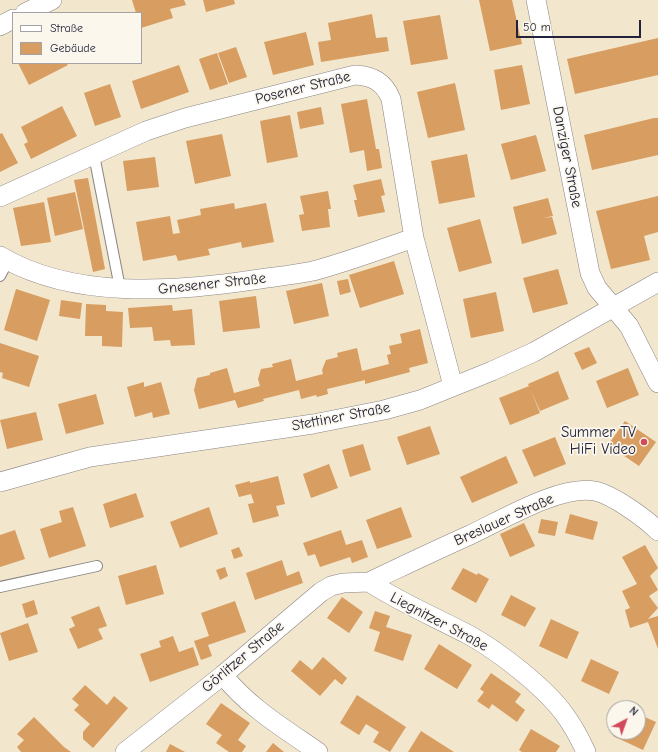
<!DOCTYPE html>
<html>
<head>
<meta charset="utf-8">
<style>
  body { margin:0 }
  #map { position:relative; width:658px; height:752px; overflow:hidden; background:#f2e6cc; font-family:"Comic Neue",sans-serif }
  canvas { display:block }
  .legend { position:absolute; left:12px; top:12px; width:130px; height:52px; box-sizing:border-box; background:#fbf7ec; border:1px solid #a4a2a5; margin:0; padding:5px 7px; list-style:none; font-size:12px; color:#22223b }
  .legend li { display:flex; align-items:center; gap:8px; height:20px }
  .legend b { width:20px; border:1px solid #a4a2a5 }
  .north { position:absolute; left:606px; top:700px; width:40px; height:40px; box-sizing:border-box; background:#fbf7ec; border:1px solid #a4a2a5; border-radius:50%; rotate:41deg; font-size:11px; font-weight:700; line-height:16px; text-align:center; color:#22223b }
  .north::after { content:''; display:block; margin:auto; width:14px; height:18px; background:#d1495b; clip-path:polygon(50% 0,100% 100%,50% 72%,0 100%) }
  .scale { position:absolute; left:516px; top:20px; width:125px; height:18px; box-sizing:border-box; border:2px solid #22223b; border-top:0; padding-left:5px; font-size:12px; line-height:14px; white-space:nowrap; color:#22223b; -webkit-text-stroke:3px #fbf7ec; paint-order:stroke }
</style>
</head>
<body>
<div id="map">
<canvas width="658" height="752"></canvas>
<ul class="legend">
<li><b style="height:5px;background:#fff"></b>Straße</li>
<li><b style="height:11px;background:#d79d61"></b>Gebäude</li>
</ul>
<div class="north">N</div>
<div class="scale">50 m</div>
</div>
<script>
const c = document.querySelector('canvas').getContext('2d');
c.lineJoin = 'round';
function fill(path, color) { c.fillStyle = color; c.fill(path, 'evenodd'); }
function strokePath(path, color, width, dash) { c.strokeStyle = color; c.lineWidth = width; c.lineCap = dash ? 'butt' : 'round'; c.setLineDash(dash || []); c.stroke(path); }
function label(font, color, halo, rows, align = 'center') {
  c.font = font + ' "Comic Neue",sans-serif'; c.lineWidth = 3.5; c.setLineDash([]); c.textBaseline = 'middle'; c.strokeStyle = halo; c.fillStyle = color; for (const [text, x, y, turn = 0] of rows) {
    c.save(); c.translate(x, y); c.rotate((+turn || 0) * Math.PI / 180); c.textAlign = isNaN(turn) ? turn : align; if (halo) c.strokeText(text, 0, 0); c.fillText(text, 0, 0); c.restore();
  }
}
const building = new Path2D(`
  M132 0H184L186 5 170 9 173 18 141 28V13H136Z
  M203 0H234L235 4 206 12Z
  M479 0H512L522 44 490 51Z
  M372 14 376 38 387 37 389 51 321 62 318 42 331 40 328 23Z
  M440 15 448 59 411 65 403 21Z
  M306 32 314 65 273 75 264 42Z
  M658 38V75L575 94 567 59Z
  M236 47 247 77 229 83 218 53Z
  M217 53 228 84 210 90 199 59Z
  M18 63H66L68 65 29 85Z
  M179 65 189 92 141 109 132 81Z
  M522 65 530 104 501 110 494 70Z
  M455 83 465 130 428 138 417 92Z
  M110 84 121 117 95 126 84 93Z
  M367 99 376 149H379L382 168 367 171 364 150 350 153 341 104Z
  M62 106 77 136 31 159 24 144 28 142 21 127Z
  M321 107 324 124 300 129 297 112Z
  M290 115 298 157 267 163 260 121Z
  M654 118H658V155L592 170 584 135Z
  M2 133 18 163 0 172V134Z
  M222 134 231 176 195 184 186 141Z
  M536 135 546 171 511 180 501 144Z
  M467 154 475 197 439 204 431 161Z
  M155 157 159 187 127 191 123 161Z
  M88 178 105 269 93 272 74 180Z
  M381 179 385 195 381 196 385 212 358 217 354 200H357L353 185Z
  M328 191 331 209H328L330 227 302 231 299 215 304 214 300 196Z
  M75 192 83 229 55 236 47 198Z
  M658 196V232L644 236 650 260 611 269 596 211Z
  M548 198 553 216 543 218 552 217 557 234 522 244 513 207Z
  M44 202 51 242 21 246 13 208Z
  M234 203 235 209 266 203 274 242 242 248 241 242 208 249 210 255 178 261 176 255 143 261 136 222 170 216 173 234 180 233 177 220 201 215 200 209Z
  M480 219 492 263 459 272 447 228Z
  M394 261 404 294 360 308 349 275Z
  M558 269 568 304 533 313 523 278Z
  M348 279 351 292 340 295 337 281Z
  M322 283 329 316 294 324 286 291Z
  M16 289 50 300 37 341 4 330Z
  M496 292 504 331 471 338 463 299Z
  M256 296 260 328 223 332 219 301Z
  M61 300 82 303 80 319 59 316Z
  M86 304 106 305V311L123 312 122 347 102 346V336H85Z
  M172 305 173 311 192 309 195 345 171 346 170 340 154 341 152 327 130 328 128 308Z
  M420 329 428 363 409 368 410 372 365 384V380L327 389 328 394 317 397 316 395 301 399 299 390 263 399 264 401 238 408 235 400 199 409 194 390 197 378 210 375V373L227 368 234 393 260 386 258 379 261 369 273 367 272 364 291 359 296 381 323 374 322 370 326 360 338 357 337 353 357 348 362 371 389 364 387 355 391 354 389 346 402 343 400 334Z
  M0 343 39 356 29 387 2 378 3 373 0 372Z
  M589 347 597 363 582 370 574 353Z
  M628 368 639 395 607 408 596 381Z
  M558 371 569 399 540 411 528 384Z
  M144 382V387L161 382 170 414 153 418 152 412 135 417 127 387Z
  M529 386 540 413 510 425 499 398Z
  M96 394 104 424 66 434 58 404Z
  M36 412 43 440 7 449 0 420Z
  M625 421 656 442 639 466 608 445Z
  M430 426 440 454 407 465 397 437Z
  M555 437 566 464 534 477 522 450Z
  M363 444 371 470 350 477 342 450Z
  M506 456 518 483 472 503 460 477Z
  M329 464 338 488 311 498 303 474Z
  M278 476 285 504 276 506 279 516 253 523 248 504 254 503 251 494 239 497 235 485 250 481V483Z
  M136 493 144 517 110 528 103 504Z
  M73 507 86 546 49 558 40 529 62 522 59 511Z
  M209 507 218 534 180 548 170 522Z
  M401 507 412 537 377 549 366 520Z
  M570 514 598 522 593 540 565 533Z
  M541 519 558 522 555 536 538 533Z
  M524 523 535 546 510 557 500 534Z
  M15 530 25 559 0 567V535Z
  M341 530 346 545 362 540 368 557 352 563 350 557 320 567 315 554 308 556 303 543Z
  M645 545 658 568 650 576 658 590 649 596 658 608 648 619 658 616V649L648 622 630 628 625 610 630 608 622 591 637 584 622 557Z
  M239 547 243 556 234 559 231 550Z
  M282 560 287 576 299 571 303 583 255 600 246 573Z
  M156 565 164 594 126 605 118 576Z
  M225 567 228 576 220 580 216 570Z
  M463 568 477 575 478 573 489 579 476 603 451 589Z
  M511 595 536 608 525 627 501 615Z
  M342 597 363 612 349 633 327 618Z
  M34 600 38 614 26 618 22 604Z
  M235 601 246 632 208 645 212 656 201 660 194 641 209 636 201 613Z
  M99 606 107 626 98 629 103 639 78 649 69 629 75 626 71 617Z
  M375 611 390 616 386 627 412 635 403 661 374 651 380 632 369 628Z
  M551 619 579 632 567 659 539 646Z
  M28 623 38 652 9 661 0 633Z
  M173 636 179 652 193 647 199 665 150 682 140 654 161 647 159 641Z
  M439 644 472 665 457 689 424 669Z
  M323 657 347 678 342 685 335 679 320 696 291 671 300 660 312 670Z
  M591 659 619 672 609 694 581 681Z
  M491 673 521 694 515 702 525 710 517 722 492 704 489 709 477 701 484 692 480 689Z
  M85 685 107 705 114 696 128 708 93 748 83 739V732L90 724 74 710 79 705 72 699Z
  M357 695 406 727 390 752 373 742 379 732 366 724 359 735 340 723Z
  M221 703 250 723 238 740 246 746 242 752H229L216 743 222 735 206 724Z
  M638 714 656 722 643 750 613 736 615 732H638Z
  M34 717 64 747 71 752H21L17 747 24 740 17 734Z
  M531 729 560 746 556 752H522L519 750Z
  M421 731 454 752H408Z
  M273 743 284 752H266Z
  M170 744 185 752H166Z`);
const service = new Path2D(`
  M94 155 120 288
  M0 276 8 261
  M0 587 97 566`);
const minor = new Path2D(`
  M536 0 590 273 597 288 629 326 658 383
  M25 13 52 0
  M0 26 13 19
  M0 197 146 131 185 118 355 75C373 76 384 82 391 99L414 238 453 386
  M0 256C72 299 173 292 253 280 273 277 293 275 313 271 347 262 381 249 414 238
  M0 482 90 457 313 424 384 410 420 400 492 371 534 352 658 282
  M369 582C401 603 435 617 469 635 498 651 545 687 565 715 573 726 580 739 586 752
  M223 675C248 707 285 729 318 752
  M125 752 223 675 321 592 331 586 343 583 369 582C403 566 436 550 470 535 502 520 559 485 595 491 613 495 645 518 658 531`);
const markers = [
  [644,442,4,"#d1495b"]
];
const streetNames = [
  ["Posener Straße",303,88,-14],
  ["Danziger Straße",567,157,79],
  ["Gnesener Straße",212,284,-6],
  ["Stettiner Straße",341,417,-11],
  ["Breslauer Straße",504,520,-24],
  ["Liegnitzer Straße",439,622,28],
  ["Görlitzer Straße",243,657,-40]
];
const poiNames = [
  ["Summer TV",636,433],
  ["HiFi Video",636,450]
];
fill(building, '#d79d61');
strokePath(service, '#8a8484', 12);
strokePath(minor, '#8a8484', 20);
strokePath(service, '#fff', 10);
strokePath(minor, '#fff', 19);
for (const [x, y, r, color] of markers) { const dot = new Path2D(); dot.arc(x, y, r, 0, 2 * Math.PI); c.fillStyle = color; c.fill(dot); strokePath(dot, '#fbf7ec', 1.5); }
label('15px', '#22223b', '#fbf7ec', streetNames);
label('15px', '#22223b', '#fbf7ec', poiNames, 'right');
</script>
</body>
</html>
